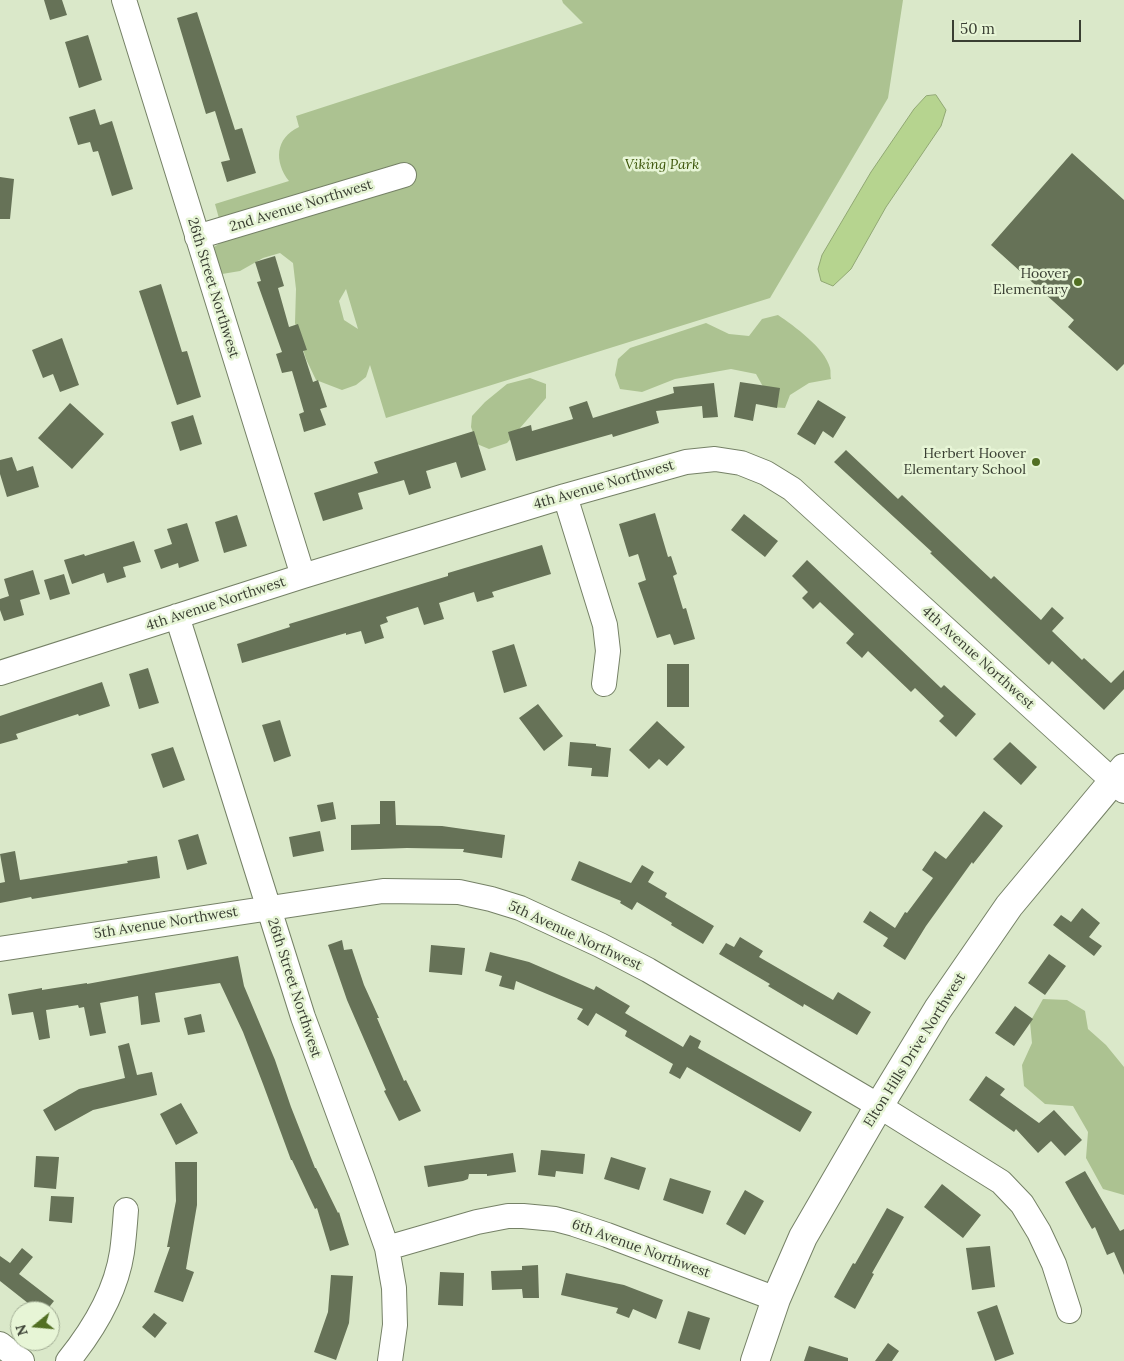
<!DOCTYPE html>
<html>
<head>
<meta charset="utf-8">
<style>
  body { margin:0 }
  #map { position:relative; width:1124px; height:1361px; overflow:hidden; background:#dae8c9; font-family:Lora,serif }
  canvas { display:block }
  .north { position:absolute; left:10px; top:1301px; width:50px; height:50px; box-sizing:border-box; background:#e7f5d6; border:1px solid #a1ac94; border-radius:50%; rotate:253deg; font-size:14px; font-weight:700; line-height:20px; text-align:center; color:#393e32 }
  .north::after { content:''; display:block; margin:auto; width:18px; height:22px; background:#526f23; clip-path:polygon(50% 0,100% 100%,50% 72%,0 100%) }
  .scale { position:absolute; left:952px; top:20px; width:129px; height:22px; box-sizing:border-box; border:2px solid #393e32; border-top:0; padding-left:6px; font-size:15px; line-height:18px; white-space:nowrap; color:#393e32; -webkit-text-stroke:4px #e7f5d6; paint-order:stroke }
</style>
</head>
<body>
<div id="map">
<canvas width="1124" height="1361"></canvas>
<div class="north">N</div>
<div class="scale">50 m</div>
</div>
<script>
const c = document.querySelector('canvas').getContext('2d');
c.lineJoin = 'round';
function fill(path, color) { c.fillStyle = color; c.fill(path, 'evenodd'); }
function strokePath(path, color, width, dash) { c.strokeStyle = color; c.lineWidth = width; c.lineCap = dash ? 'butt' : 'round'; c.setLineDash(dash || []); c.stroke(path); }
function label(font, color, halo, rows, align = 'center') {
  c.font = font + ' Lora,serif'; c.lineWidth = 5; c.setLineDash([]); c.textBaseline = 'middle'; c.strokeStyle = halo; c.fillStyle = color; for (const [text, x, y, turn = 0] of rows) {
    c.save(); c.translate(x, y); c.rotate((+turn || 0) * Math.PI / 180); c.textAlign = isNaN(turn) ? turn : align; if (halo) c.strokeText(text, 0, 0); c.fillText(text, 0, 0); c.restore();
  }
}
const green = new Path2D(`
  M562 0H903L888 98 770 298 386 418 370 365 366 377 356 385 342 390 316 380 306 359 295 323 296 289 293 263 280 253 263 258 240 271 222 274 215 260 214 247 225 240 215 204 289 181C274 162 275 138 299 127L296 116 583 23 563 3ZM346 289 358 329 344 320 339 301Z
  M778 315C794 326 825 348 830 368 831 371 830 376 831 379L809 383 790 395 785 408 770 407 766 392 756 374 731 369 675 379 642 392 620 389 615 375 618 359 630 348 706 323 729 334 749 336 762 319Z
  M530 378 546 384V398L507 443 489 449 477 444 471 427 472 416 485 402 507 384Z
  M1043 999 1067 1000 1085 1011 1088 1029 1106 1045 1124 1067V1195L1103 1189 1086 1158 1088 1132 1073 1106 1045 1104 1024 1086 1022 1065 1032 1043 1030 1022Z`);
const water = new Path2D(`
  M936 95 946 110 941 126 886 207 851 269 833 286 821 281 818 269 822 255 871 172 914 109 926 96Z`);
const building = new Path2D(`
  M44 0H62L67 15 50 20Z
  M197 12 235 130 242 128 256 173 227 182 221 162 230 160 215 111 206 114 177 18Z
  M88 35 102 80 79 88 65 42Z
  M95 109 100 125 112 121 133 189 112 196 98 151 93 152 90 142 78 145 69 117Z
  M1072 153 1124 200V364L1117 371 1068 327 1074 320 991 245Z
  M0 177 14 179 10 219H0Z
  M275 256 284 286 278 288 289 327 298 324 307 350 303 351 313 382 318 380 327 407 320 409 326 425 304 432 299 414 304 412 292 371 282 373 276 354 282 352 257 282 261 281 255 262Z
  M161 284 182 352 187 351 201 397 177 405 139 291Z
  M62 338 79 385 60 392 53 374 43 378 32 350Z
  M740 382 780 388 777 408 756 404 753 421 734 417Z
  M714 383 718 417 703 418 702 406 656 411 659 423 613 437 612 434 516 461 508 432 531 425 532 431 573 419 569 407 587 401 593 418 674 393 673 387Z
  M818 400 846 417 833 438 823 431 815 445 797 434Z
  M70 403 104 434 72 469 38 438Z
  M193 415 202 444 180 451 171 422Z
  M474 431 486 470 461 478 456 462 426 471 431 488 409 495 404 480 358 493 363 509 323 521 314 493 378 473 374 462Z
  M846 450 898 499 902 495 991 579 994 576 1041 620 1052 607 1064 618 1052 631 1082 660 1084 658 1111 683 1124 670V689L1104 710 1052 661 1049 665 930 553 932 552 834 462Z
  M12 457 17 471 33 466 39 487 7 497 0 474V460Z
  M655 513 668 557 671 556 677 574 673 576 683 609 686 608 695 639 674 645 670 634 657 638 638 583 646 580 638 554 629 557 619 524Z
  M744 514 778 541 765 557 731 530Z
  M237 515 247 546 224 553 215 522Z
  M187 523 199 561 179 568 178 563 161 569 154 550 172 544 167 529Z
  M134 541 141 562 123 567 126 577 107 583 104 573 72 584 64 560 84 554 85 556Z
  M542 545 551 574 492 592 494 597 477 602 474 592 439 603 444 619 424 625 418 607 386 617 388 622 380 625 384 638 365 644 361 631 346 635V633L242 663 237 644 290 627 289 624 448 576V573Z
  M807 560 941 688 944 685 976 714 956 737 939 721 944 716 915 688 911 692 868 651 862 658 846 643 854 634 820 602 813 609 802 598 808 592 792 576Z
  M33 570 40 594 20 600 24 615 4 621 0 610V599L9 596 4 579Z
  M64 574 70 594 50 600 44 580Z
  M514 644 527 686 504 693 492 651Z
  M667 664H689V707H667Z
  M148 668 159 703 139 709 129 674Z
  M102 682 110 706 79 716 78 714 16 734 18 739 0 744V716Z
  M538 704 563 736 544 751 519 718Z
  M280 720 291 756 274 762 262 725Z
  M657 721 685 747 667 766 659 759 649 769 629 750Z
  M570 742 596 744V746L611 748 608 777 591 776 592 768 568 766Z
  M1010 742 1037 767 1021 785 993 759Z
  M173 747 185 780 163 788 151 754Z
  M380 801H395L396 825 442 826 505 835 502 858 463 852 464 849 407 848 351 850V825L380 824Z
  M333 802 336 819 321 822 317 805Z
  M984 811 1003 826 973 864 972 862 926 926 905 960 883 946 888 938 863 922 870 911 895 928 905 912 907 913 933 878 922 870 935 851 946 859Z
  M320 831 324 851 293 857 289 837Z
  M198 834 207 864 187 870 178 840Z
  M15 851 20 880 128 863 127 861 157 856 160 878 32 899 31 897 0 903V883L5 882 0 854Z
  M579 861 631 883 642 865 654 872 648 882 667 893 665 897 714 926 703 944 671 925 672 923 637 902 632 910 620 903 621 901 571 880Z
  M1082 908 1100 923 1089 937 1102 946 1094 956 1053 925 1061 915 1071 922Z
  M740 937 763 951 759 957 833 1000 838 992 871 1012 857 1035 804 1004 803 1007 768 986 770 984 719 954 726 943 734 947Z
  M342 940 344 950 352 949 364 985 379 1018H377L404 1081 406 1080 421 1111 399 1121 384 1091 386 1090 347 1000 328 945Z
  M431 945 465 948 462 975 429 972Z
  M490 952 529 962 594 990 596 986 630 1006 625 1013 683 1047 690 1035 701 1041 698 1048 812 1112 800 1132 687 1067 680 1079 669 1073 673 1064 625 1036 627 1031 596 1013 588 1026 577 1019 583 1009 516 981 514 990 499 986 502 976 485 971Z
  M1049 954 1066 966 1045 995 1028 983Z
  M238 956 244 986 275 1060 291 1107 315 1168H316L338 1213 339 1212 349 1245 330 1251 317 1208 315 1209 292 1160H291L263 1084 243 1032 220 983 155 993 160 1022 141 1025 138 996 100 1003 106 1033 90 1036 84 1007 79 1008 78 1005 46 1010 50 1038 39 1040 33 1012 12 1015 8 994 42 988V990L87 983V984Z
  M1015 1006 1033 1019 1014 1046 995 1033Z
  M201 1014 205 1032 188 1035 184 1018Z
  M129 1043 137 1075 152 1072 157 1095 93 1110 55 1131 43 1110 79 1089 125 1078 118 1046Z
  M986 1076 1005 1089 1000 1095 1039 1123 1054 1110 1082 1140 1065 1156 1051 1141 1038 1153 1016 1129 1014 1132 969 1100Z
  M181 1103 198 1133 176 1145 160 1114Z
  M541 1150 585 1154 583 1174 556 1171 555 1177 538 1175Z
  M513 1153 516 1172 487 1176V1174H469L468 1179 463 1181 428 1187 424 1166Z
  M36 1156 59 1157 56 1189 34 1187Z
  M611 1157 646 1168 639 1190 604 1179Z
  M175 1162H197V1205L186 1269 194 1272 183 1302 154 1292 170 1247H167L176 1201Z
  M1085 1171 1120 1231 1124 1229V1275L1114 1252 1107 1255 1095 1227 1092 1229 1065 1182Z
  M670 1178 711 1191 703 1214 663 1200Z
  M942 1184 981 1215 963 1238 924 1207Z
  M745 1190 764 1201 745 1235 726 1224Z
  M51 1196 74 1197 72 1223 49 1221Z
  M887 1208 904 1217 872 1273 874 1274 855 1309 834 1297 853 1263 855 1264Z
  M990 1246 995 1287 972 1290 966 1248Z
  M22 1248 33 1257 19 1274 54 1301 46 1311H38L0 1281V1256L10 1263Z
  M538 1265 539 1298H523L522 1289 492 1290 491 1271 522 1270V1266Z
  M440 1272 464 1273 463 1306 438 1305Z
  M566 1273 624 1285 663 1300 656 1319 633 1309 629 1318 616 1313 618 1308 561 1295Z
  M331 1275 353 1276 349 1323 336 1360 314 1352 328 1312Z
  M997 1305 1014 1354 995 1361 977 1312Z
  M688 1311 710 1318 700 1350 678 1343Z
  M154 1313 167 1323 155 1338 142 1327Z
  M888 1343 899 1351 892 1361H875Z
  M809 1346 848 1358V1361H804Z`);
const minor = new Path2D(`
  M124 0 303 576
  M197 237 404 175
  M565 496 605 625 608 651 604 684
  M177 616 303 1017 362 1177 387 1248 394 1288 395 1325 390 1361
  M0 673 303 576 565 496 686 462 715 459 741 463 766 473 792 489 1124 791
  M0 949 383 891 459 892 491 899 520 908 600 945 648 970 879 1106 1001 1182 1022 1204 1039 1232 1054 1264 1069 1311
  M387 1248 477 1222 508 1216H523L555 1219 574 1224 607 1235 776 1299
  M0 1344 22 1361
  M68 1361C93 1330 116 1292 122 1252 124 1238 125 1224 126 1210`);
const major = new Path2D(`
  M755 1361 776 1299 803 1237 879 1106 938 1009 1009 906 1124 768`);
const markers = [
  [1078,282,5,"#526f23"],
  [1036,462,5,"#526f23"]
];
const parkNames = [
  ["Viking Park",662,165]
];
const streetNames = [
  ["2nd Avenue Northwest",301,206,-17],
  ["26th Street Northwest",213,288,73],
  ["4th Avenue Northwest",604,485,-16],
  ["4th Avenue Northwest",216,604,-18],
  ["4th Avenue Northwest",978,658,42],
  ["5th Avenue Northwest",166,923,-9],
  ["5th Avenue Northwest",575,936,25],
  ["26th Street Northwest",294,988,72],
  ["Elton Hills Drive Northwest",915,1050,-58],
  ["6th Avenue Northwest",641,1249,20]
];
const poiNames = [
  ["Hoover",1068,274],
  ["Elementary",1068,290],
  ["Herbert Hoover",1026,454],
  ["Elementary School",1026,470]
];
fill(green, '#acc291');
fill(water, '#b6d48f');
strokePath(water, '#90a773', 1);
fill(building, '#667257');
strokePath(minor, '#758166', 26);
strokePath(major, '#758166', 30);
strokePath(minor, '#fff', 24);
strokePath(major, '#fff', 28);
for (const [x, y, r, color] of markers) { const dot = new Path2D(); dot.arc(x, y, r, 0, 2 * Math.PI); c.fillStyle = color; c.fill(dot); strokePath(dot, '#e7f5d6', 2); }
label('italic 14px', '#3c5509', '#e7f5d6', parkNames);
label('14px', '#393e32', '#e7f5d6', streetNames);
label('14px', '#393e32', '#e7f5d6', poiNames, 'right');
</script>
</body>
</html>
